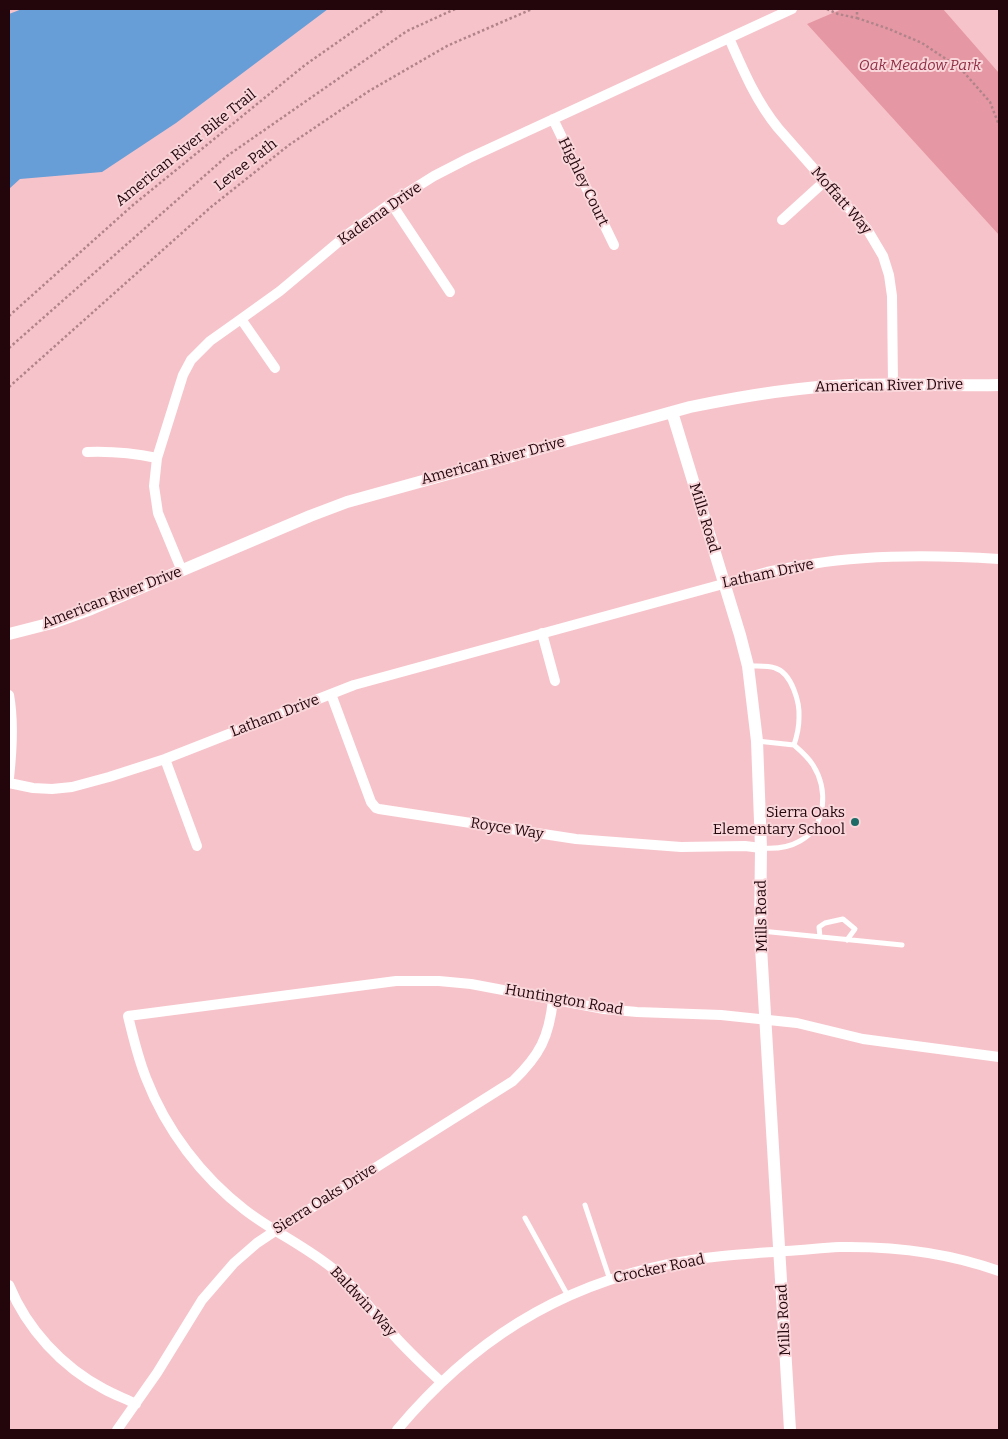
<!DOCTYPE html>
<html>
<head>
<meta charset="utf-8">
<style>
  body { margin:0 }
  #map { position:relative; width:1008px; height:1439px; overflow:hidden; background:#f7c3ca; font-family:Bitter,serif }
  canvas { display:block }
  .frame { position:absolute; inset:0; border:10px solid #23060c; pointer-events:none }
</style>
</head>
<body>
<div id="map">
<canvas width="1008" height="1439"></canvas>
<div class="frame"></div>
</div>
<script>
const c = document.querySelector('canvas').getContext('2d');
c.lineJoin = 'round';
function fill(path, color) { c.fillStyle = color; c.fill(path, 'evenodd'); }
function strokePath(path, color, width, dash) { c.strokeStyle = color; c.lineWidth = width; c.lineCap = dash ? 'butt' : 'round'; c.setLineDash(dash || []); c.stroke(path); }
function label(font, color, halo, rows, align = 'center') {
  c.font = font + ' Bitter,serif'; c.lineWidth = 4; c.setLineDash([]); c.textBaseline = 'middle'; c.strokeStyle = halo; c.fillStyle = color; for (const [text, x, y, turn = 0] of rows) {
    c.save(); c.translate(x, y); c.rotate((+turn || 0) * Math.PI / 180); c.textAlign = isNaN(turn) ? turn : align; if (halo) c.strokeText(text, 0, 0); c.fillText(text, 0, 0); c.restore();
  }
}
const green = new Path2D(`
  M842 9H943L999 73V235L807 24Z`);
const water = new Path2D(`
  M22 9H328L176 123 102 172 20 179 9 189V14Z`);
const path = new Path2D(`
  M827 9 838 14 857 18V9
  M857 18 889 29 922 43 961 69 990 102 999 125
  M9 316 133 205 305 65 385 9
  M9 348 227 156 407 31 455 9
  M9 387 211 207 289 145 369 91 447 46 532 9`);
const service = new Path2D(`
  M748 666C756 666 768 665 775 668 792 673 800 703 799 718 799 728 797 736 794 745L757 741
  M762 848C775 849 788 848 800 841 827 826 828 789 813 765 808 757 801 751 794 745
  M761 931 902 945
  M820 937 819 927 825 923 843 919 855 929 847 940
  M585 1205 610 1280
  M525 1218 568 1296`);
const minor = new Path2D(`
  M729 38C743 70 756 101 778 128L867 229 883 256 889 275 892 296 893 384
  M553 119 614 245
  M391 203 450 292
  M782 220 825 181
  M241 319 275 368
  M87 452C112 451 133 453 157 458
  M182 571 158 513 154 486 157 458 183 375 191 360 210 341 241 319 280 291 348 234 391 203 434 176 469 158 792 9
  M542 633 555 681
  M331 694 371 802 376 808 379 809 576 839 681 847 745 846 761 848
  M9 695C14 722 12 751 9 778
  M165 759 197 846
  M9 783 33 788 52 789 72 787 109 777 165 759 354 685 767 572C782 569 797 566 812 564 874 554 937 555 999 559
  M9 1285C27 1329 62 1367 104 1389 115 1395 126 1399 136 1404
  M441 1382C422 1364 402 1346 385 1325 369 1307 355 1287 337 1272 309 1248 275 1233 245 1210 202 1177 166 1130 146 1078 138 1058 133 1037 128 1016L396 981H439L471 984 604 1009 637 1012 721 1015 797 1023 863 1039 999 1057
  M117 1430 157 1373 202 1300 234 1263 257 1243 275 1231 513 1081C540 1055 549 1037 553 1000
  M397 1430C471 1342 556 1287 669 1264 707 1256 747 1254 786 1251 804 1250 821 1248 839 1247 892 1246 949 1253 999 1271`);
const tertiary = new Path2D(`
  M672 412 740 635 748 666 757 741 761 848 760 931 790 1430
  M9 634 52 623 91 609 310 516 347 502 690 407C743 396 796 387 850 385 899 383 949 386 999 385`);
const markers = [
  [855,822,5,"#1e6a66"]
];
const parkNames = [
  ["Oak Meadow Park",920,66]
];
const streetNames = [
  ["American River Bike Trail",186,148,-39],
  ["Levee Path",246,165,-38],
  ["Highley Court",583,182,64],
  ["Moffatt Way",841,201,49],
  ["Kadema Drive",380,214,-35],
  ["American River Drive",889,386,-1],
  ["American River Drive",493,461,-15],
  ["Mills Road",704,518,73],
  ["Latham Drive",768,574,-12],
  ["American River Drive",112,598,-21],
  ["Latham Drive",275,716,-21],
  ["Royce Way",507,829,9],
  ["Mills Road",762,916,-91],
  ["Huntington Road",564,1000,10],
  ["Sierra Oaks Drive",325,1199,-32],
  ["Crocker Road",659,1269,-12],
  ["Baldwin Way",363,1302,47],
  ["Mills Road",784,1320,-93]
];
const poiNames = [
  ["Sierra Oaks",845,813],
  ["Elementary School",845,830]
];
fill(green, '#e598a3');
fill(water, '#679ed7');
strokePath(path, '#b0848a', 2.5, [2.5, 2.5]);
strokePath(service, '#fff', 5);
strokePath(minor, '#fff', 10);
strokePath(tertiary, '#fff', 12);
for (const [x, y, r, color] of markers) { const dot = new Path2D(); dot.arc(x, y, r, 0, 2 * Math.PI); c.fillStyle = color; c.fill(dot); strokePath(dot, '#f9d6da', 2); }
label('italic 15px', '#912f46', '#f9d6da', parkNames);
label('15px', '#23060c', '#f9d6da', streetNames);
label('15px', '#23060c', '#f9d6da', poiNames, 'right');
</script>
</body>
</html>
